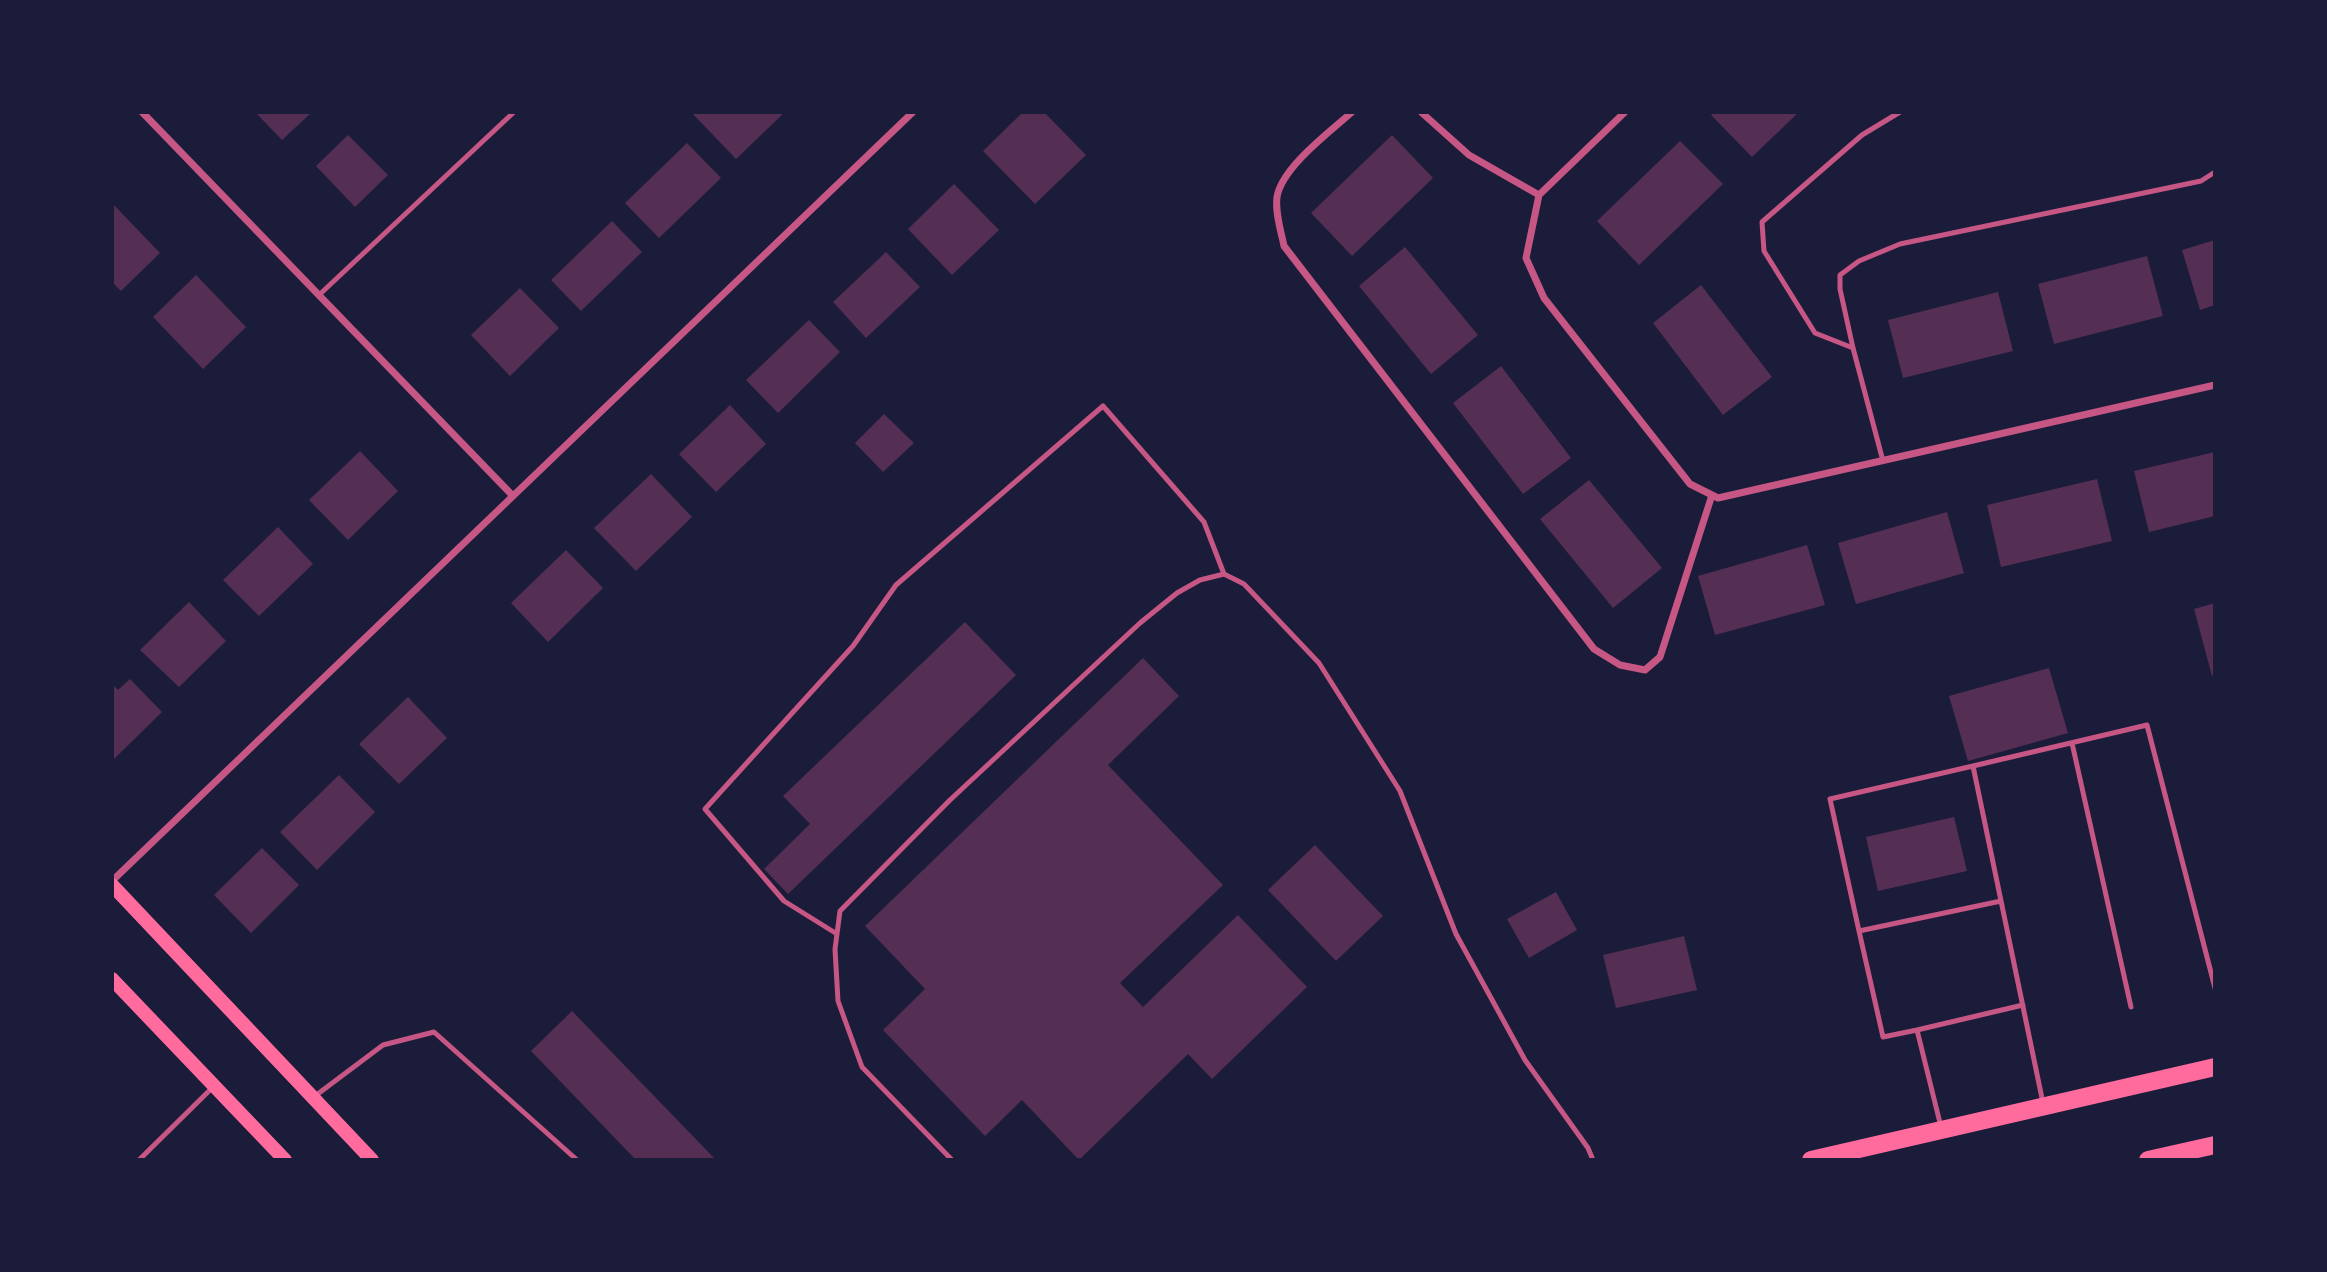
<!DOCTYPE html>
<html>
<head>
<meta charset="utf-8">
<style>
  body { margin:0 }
  #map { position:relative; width:2327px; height:1272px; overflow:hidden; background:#1b1b3a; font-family:Barlow,sans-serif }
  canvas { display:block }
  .frame { position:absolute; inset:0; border:114px solid #1b1b3a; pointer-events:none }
</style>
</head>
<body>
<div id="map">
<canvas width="2327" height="1272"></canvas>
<div class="frame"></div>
</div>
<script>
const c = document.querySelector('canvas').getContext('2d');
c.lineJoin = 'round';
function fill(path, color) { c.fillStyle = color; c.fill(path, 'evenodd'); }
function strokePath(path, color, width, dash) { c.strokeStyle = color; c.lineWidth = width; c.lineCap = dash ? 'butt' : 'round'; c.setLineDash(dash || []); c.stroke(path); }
const building = new Path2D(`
  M255 112H312L282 140Z
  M691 112H785L736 159Z
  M1023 112H1044L1086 155 1035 204 983 151Z
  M1714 112H1799L1752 157 1711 115Z
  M348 135 388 175 355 207 316 166Z
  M1392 135 1433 178 1352 256 1311 213Z
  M1680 141 1723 184 1639 265 1597 221Z
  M687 143 721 178 659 238 625 203Z
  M954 184 999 230 952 275 908 229Z
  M112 203 160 253 121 291 112 282Z
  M612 221 642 252 581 311 551 280Z
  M2215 240V305L2200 310 2182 250Z
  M1405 247 1478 335 1431 374 1359 286Z
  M886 252 920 287 866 338 833 302Z
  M2147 256 2163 316 2054 344 2038 284Z
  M196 275 246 327 203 369 153 317Z
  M1701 285 1772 377 1723 415 1653 323Z
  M520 288 559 328 510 376 471 335Z
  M1998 292 2013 351 1903 378 1888 320Z
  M809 320 840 352 778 413 746 380Z
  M1501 366 1571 458 1523 494 1453 403Z
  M730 405 766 444 716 492 679 454Z
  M884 414 914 443 883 472 855 443Z
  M360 451 398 491 348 540 309 500Z
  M2215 452V516L2149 532 2134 471Z
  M651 474 692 517 636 571 594 528Z
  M2097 479 2112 541 2001 567 1987 505Z
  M1589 480 1662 568 1613 608 1540 519Z
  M1947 512 1964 573 1856 604 1838 543Z
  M278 527 313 564 259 616 223 580Z
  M1807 545 1825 605 1715 635 1698 576Z
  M566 550 603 588 548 642 511 603Z
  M189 602 226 641 179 687 140 650Z
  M2215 603V675L2212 676 2194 609Z
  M965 622 1016 675 788 894 764 869 810 824 783 796Z
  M1143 658 1179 696 1108 765 1223 885 1120 983 1143 1007 1238 915 1307 987 1212 1079 1188 1054 1079 1160 1022 1100 985 1136 883 1030 925 989 865 926Z
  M2049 668 2068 733 1968 761 1949 696Z
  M130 679 162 712 112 761V684L118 690Z
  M408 697 447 738 399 784 359 744Z
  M339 775 375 812 317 870 280 832Z
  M1954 817 1967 871 1878 891 1866 837Z
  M1315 845 1383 916 1336 961 1268 890Z
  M262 848 299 885 251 933 214 895Z
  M1556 892 1577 930 1529 958 1507 919Z
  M1684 936 1697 990 1616 1008 1603 955Z
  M572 1011 716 1160H636L531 1051Z`);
const service = new Path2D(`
  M319 295 514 112
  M1853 348 1815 333 1764 251 1762 222 1862 135 1900 112
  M1883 461 1853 348 1840 289V275L1859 261 1900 244 2201 181 2215 172
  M2072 743 2131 1007
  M1973 766 1830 799 1859 931 2001 901
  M1859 931 1883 1037 1917 1030
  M837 934 784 901 705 809 853 646 896 585 1103 406 1204 522 1224 574
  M315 1096 383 1045 434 1032 577 1160
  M2043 1103 1973 766 2147 725 2215 988
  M1941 1127 1917 1030 2023 1005
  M139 1160 214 1086
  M952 1160 862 1067 838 1001 835 949 840 911 950 800 1140 623 1177 593 1200 580 1224 574 1244 584 1319 663 1400 791 1456 934 1525 1060 1588 1148 1593 1160`);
const minor = new Path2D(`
  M142 112 513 496
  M1352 112C1330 132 1282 167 1277 197 1275 213 1281 231 1284 246L1594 649 1620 665 1645 670 1660 657 1712 495
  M1421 112 1469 155 1539 195
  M1625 112 1539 195 1526 258 1544 298 1690 484 1718 498 2215 385
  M112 881 913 112`);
const secondary = new Path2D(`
  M112 885 372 1160
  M112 979 285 1160`);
const primary = new Path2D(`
  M1811 1160 2215 1067
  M2148 1160 2215 1145`);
fill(building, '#542f53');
strokePath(service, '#c65784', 5);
strokePath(minor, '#c65784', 7);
strokePath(secondary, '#ff6b9d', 14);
strokePath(primary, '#ff6b9d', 18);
</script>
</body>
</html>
